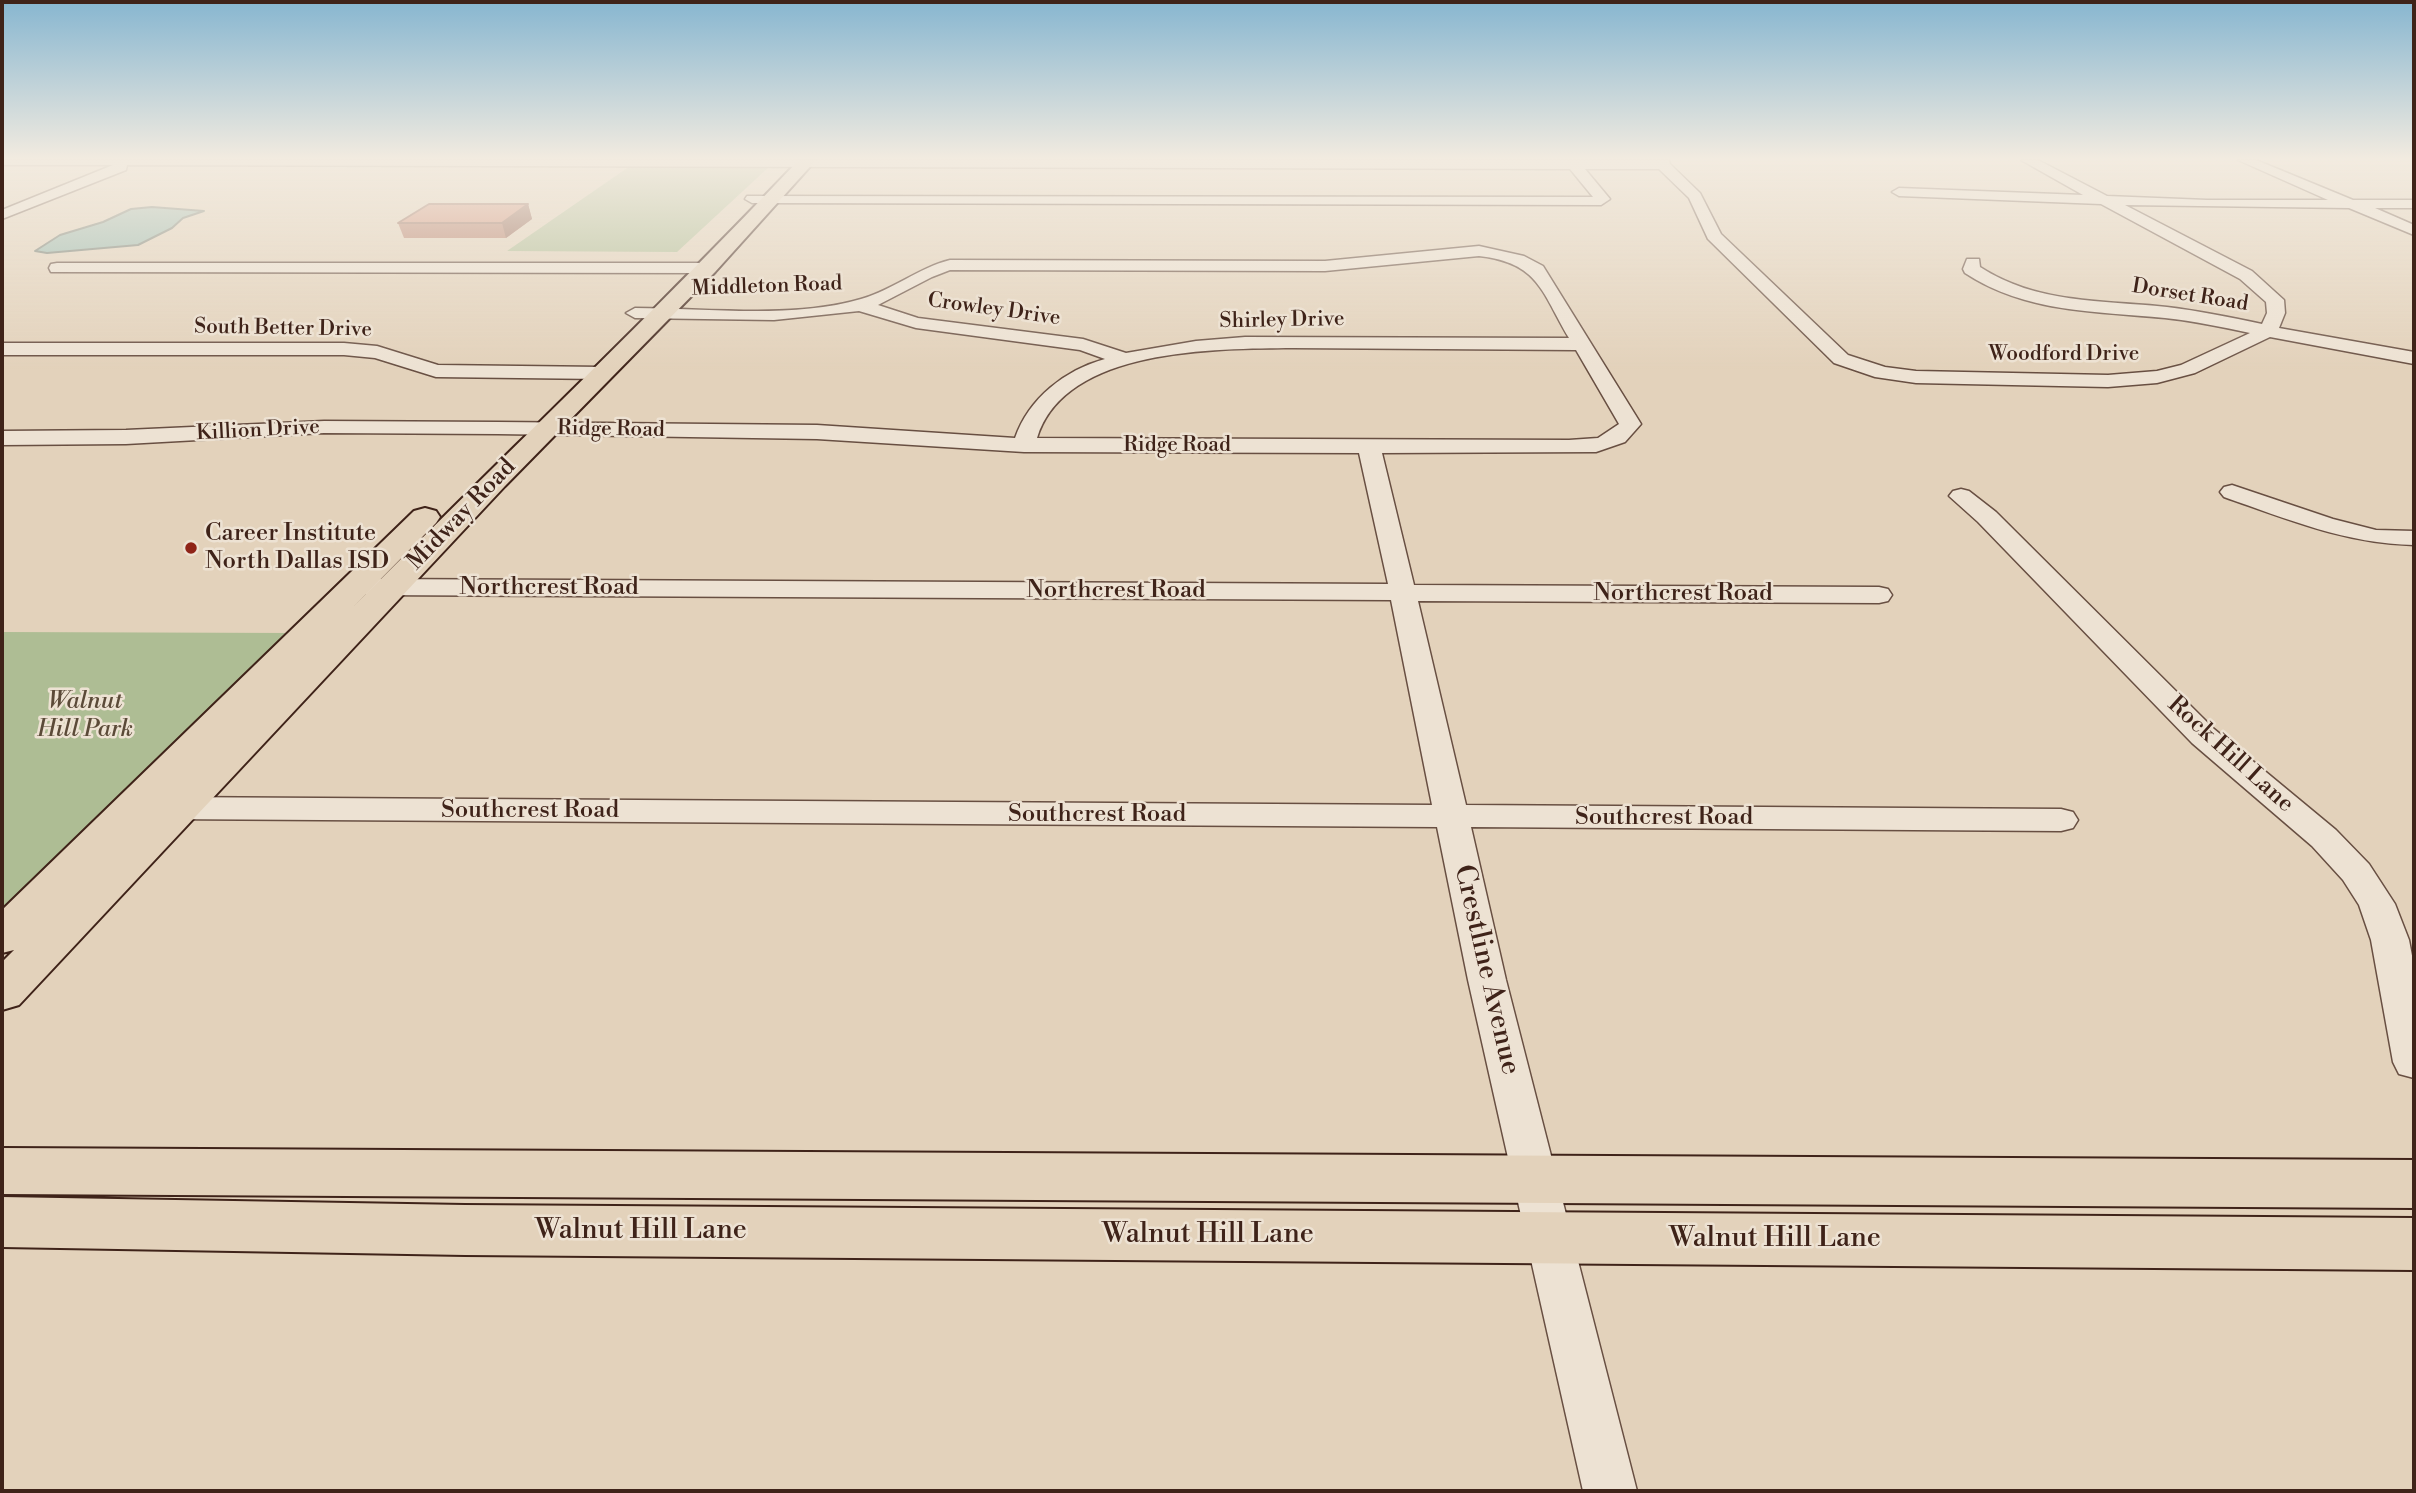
<!DOCTYPE html>
<html>
<head>
<meta charset="utf-8">
<style>
  body { margin:0 }
  #map { position:relative; width:2416px; height:1493px; overflow:hidden; background:#e3d2bb; font-family:"Libre Bodoni",serif }
  canvas { display:block }
  .frame { position:absolute; inset:0; border:4px solid #3f2319; pointer-events:none }
</style>
</head>
<body>
<div id="map">
<canvas width="2416" height="1493"></canvas>
<div class="frame"></div>
</div>
<script>
const c = document.querySelector('canvas').getContext('2d');
c.lineJoin = 'round';
function fill(path, color) { c.fillStyle = color; c.fill(path, 'evenodd'); }
function strokePath(path, color, width, dash) { c.strokeStyle = color; c.lineWidth = width; c.lineCap = dash ? 'butt' : 'round'; c.setLineDash(dash || []); c.stroke(path); }
function label(font, color, halo, rows, align = 'center') {
  c.font = font + ' "Libre Bodoni",serif'; c.lineWidth = 5; c.setLineDash([]); c.textBaseline = 'middle'; c.strokeStyle = halo; c.fillStyle = color; for (const [text, x, y, turn = 0] of rows) {
    c.save(); c.translate(x, y); c.rotate((+turn || 0) * Math.PI / 180); c.textAlign = isNaN(turn) ? turn : align; if (halo) c.strokeText(text, 0, 0); c.fillText(text, 0, 0); c.restore();
  }
}
const green = new Path2D(`
  M630 166 769 167 677 252 507 251Z
  M2 632 293 633 2 912Z`);
const water = new Path2D(`
  M152 207 204 211 183 218 172 228 138 245 47 253 35 251 60 235 103 222 131 209Z`);
const minor = new Path2D(`
  M2 160H1669L1670 164 1700 193 1721 234 1848 355 1885 367 1916 371 2108 375 2157 371 2181 365 2250 333C2222 327 2194 321 2165 318 2095 311 2026 313 1965 273L1963 269 1967 259H1979L1980 267C2037 304 2101 300 2167 307 2199 311 2230 317 2262 324L2267 313 2266 302 2240 279 2101 204 1899 196 1892 192 1899 188 2083 195 2021 160H2038L2107 196 2207 200H2328L2238 160H2256L2353 200H2414V208H2375L2414 225V235L2349 208 2125 205 2252 271 2284 300 2285 313 2279 328 2414 352V364L2270 337 2195 373 2157 383 2108 387 1916 383 1875 377 1834 363 1708 239 1689 198 1659 169H1585L1610 199 1601 205 752 203 745 199 747 196 1593 197 1570 169 127 165 126 170 2 219V210L113 165H2Z
  M1479 246 1524 256 1543 266 1641 424 1625 442 1596 452 1382 453 1414 585 1879 587 1888 589 1892 595 1888 601 1879 603 1418 601 1466 805 2061 809 2073 812 2078 820 2073 828 2061 831 1471 827 1506 980 1637 1491H1583L1468 980 1437 827 162 819 150 816 145 808 150 800 162 797 1432 805 1391 600 369 595 360 593 356 587 360 581 369 579 1388 584 1359 453 1024 452 817 439 498 434 324 433 126 444 2 445V431L126 430 324 421 498 422 817 425 1015 438C1029 398 1065 370 1105 359L1080 350 916 328 859 311 774 320 635 318 626 313 635 308C706 308 793 319 861 299 893 290 918 268 950 260L1325 261ZM1479 256C1539 263 1541 291 1569 338L1245 337 1196 341 1126 353 1083 339 918 318 878 305 932 277 950 270 1325 271ZM1293 348 1576 350 1619 424 1598 438 1569 440 1037 438C1065 347 1216 349 1293 348Z
  M57 263H708L716 268 708 273 51 272 49 268 51 264Z
  M2 343H344L377 346 438 365 602 367 609 369 612 373 609 377 602 379 436 377 375 358 344 355H2Z
  M2232 485 2333 519 2376 530 2414 531V545C2347 544 2287 519 2224 497L2220 492 2224 487Z
  M1961 489 1969 491 1996 512 2214 729 2336 830 2369 864 2395 904 2409 940 2414 966V1078L2399 1074 2393 1062 2371 940 2359 905 2343 880 2312 846 2192 743 1978 522 1949 496 1953 491Z`);
const major = new Path2D(`
  M799 160H816L715 272 505 486 19 1005 2 1010V962L14 950 2 953V910L414 511 425 508 436 511 440 517 436 523 352 608C501 458 654 313 799 160Z
  M2 1148 2414 1160V1208L2 1194Z
  M2 1197 465 1205 2414 1218V1270L465 1255 2 1247Z`);
const wall = new Path2D(`
  M528 204 532 219 506 238H404L398 223Z`);
const shadedWall = new Path2D(`
  M528 204 532 219 506 238 502 223Z`);
const building = new Path2D(`
  M429 204H528L502 223H398Z`);
const markers = [
  [191,548,7,"#8f2418"]
];
const farStreetnames = [
  ["Middleton Road",767,287,-2],
  ["Dorset Road",2190,296,9],
  ["Crowley Drive",994,310,8],
  ["Shirley Drive",1282,321,-1],
  ["South Better Drive",283,329,1],
  ["Woodford Drive",2064,355],
  ["Ridge Road",611,430,1],
  ["Killion Drive",258,431,-3],
  ["Ridge Road",1177,446]
];
const streetNames = [
  ["Midway Road",462,515,-46],
  ["Northcrest Road",549,588],
  ["Northcrest Road",1116,591],
  ["Northcrest Road",1683,594],
  ["Rock Hill Lane",2230,755,42],
  ["Southcrest Road",530,811],
  ["Southcrest Road",1097,815],
  ["Southcrest Road",1664,818]
];
const poiNames = [
  ["Career Institute",205,534],
  ["North Dallas ISD",205,562]
];
const parkNames = [
  ["Walnut",85,702],
  ["Hill Park",85,730]
];
const nearStreetnames = [
  ["Crestline Avenue",1486,970,77],
  ["Walnut Hill Lane",641,1231],
  ["Walnut Hill Lane",1208,1235],
  ["Walnut Hill Lane",1775,1239]
];
fill(green, '#aebd94');
fill(water, '#96b8ad');
strokePath(water, '#737c72', 2);
strokePath(minor, '#684f42', 3);
strokePath(major, '#3f2319', 4);
fill(minor, '#ede2d3');
fill(major, '#e3d2bb');
fill(wall, '#b47863');
fill(shadedWall, '#926150');
fill(building, '#d18b73');
strokePath(building, '#926150', 2);
const sky = c.createLinearGradient(0, 0, 0, 369);
sky.addColorStop(0, '#87b6d0');
sky.addColorStop(0.43, '#f2ebe0');
sky.addColorStop(1, '#f2ebe000');
c.fillStyle = sky;
c.fillRect(0, 0, 2416, 369);
for (const [x, y, r, color] of markers) { const dot = new Path2D(); dot.arc(x, y, r, 0, 2 * Math.PI); c.fillStyle = color; c.fill(dot); strokePath(dot, '#ede2d3', 2.5); }
label('21px', '#3f2319', '#ede2d3', farStreetnames);
label('24px', '#3f2319', '#ede2d3', streetNames);
label('24px', '#3f2319', '#ede2d3', poiNames, 'left');
label('italic 24px', '#5b4a38', '#ede2d3', parkNames);
label('28px', '#3f2319', '#ede2d3', nearStreetnames);
</script>
</body>
</html>
